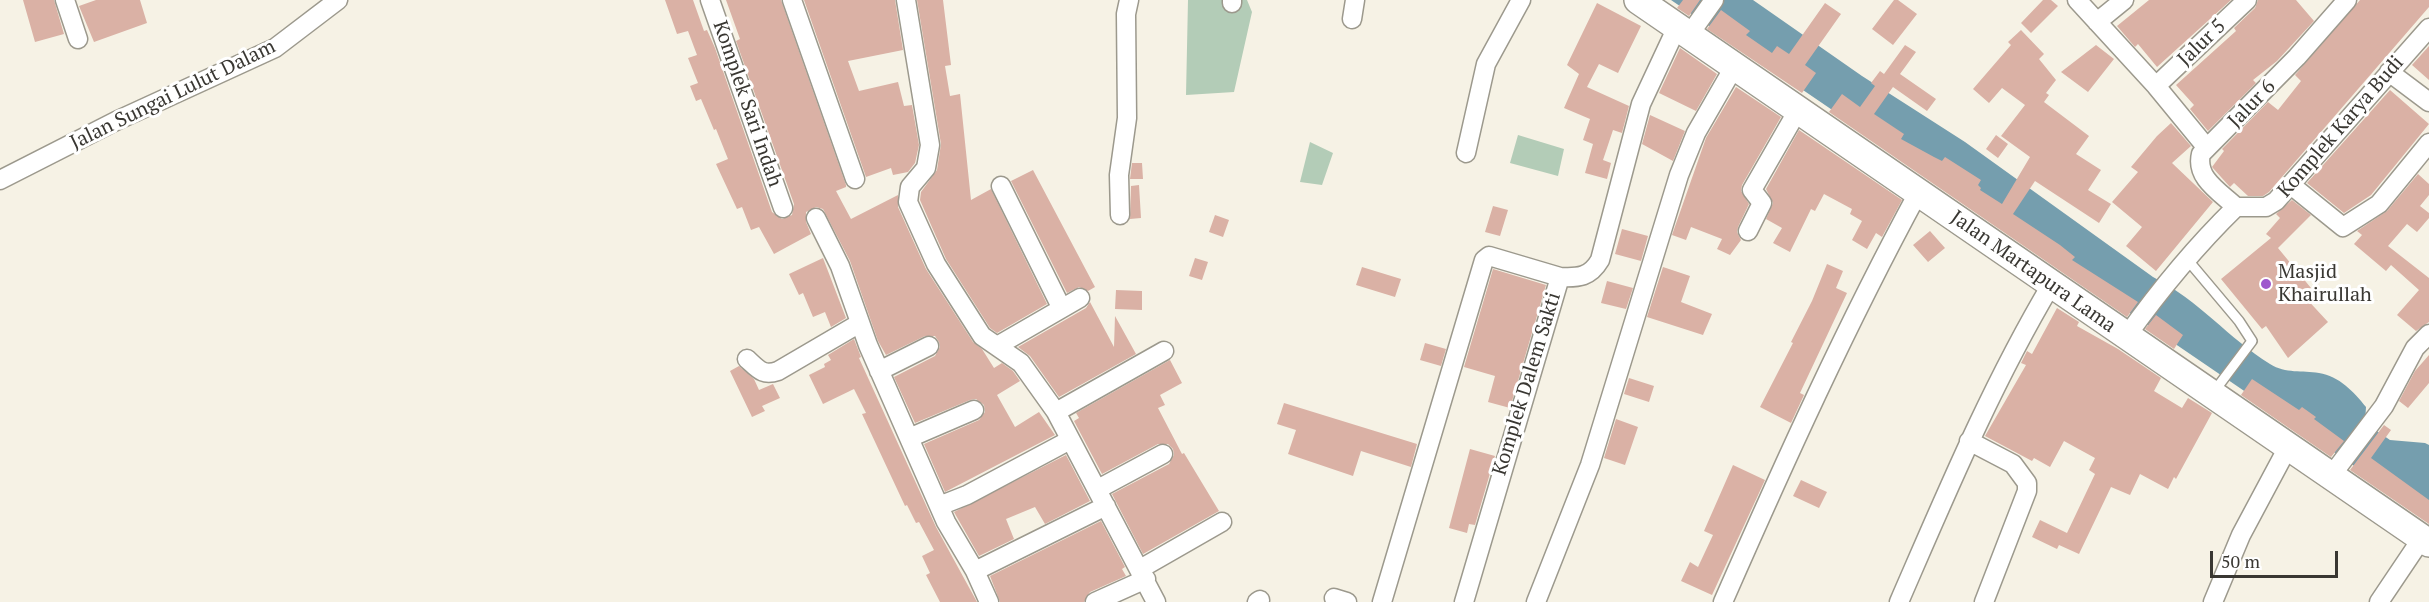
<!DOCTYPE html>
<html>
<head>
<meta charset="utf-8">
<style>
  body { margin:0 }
  #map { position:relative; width:2429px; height:602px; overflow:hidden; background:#f6f2e5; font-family:"PT Serif",serif }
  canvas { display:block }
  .scale { position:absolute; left:2210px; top:551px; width:128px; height:27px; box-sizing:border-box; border:3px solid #393732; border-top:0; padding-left:8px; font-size:18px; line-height:21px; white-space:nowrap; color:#393732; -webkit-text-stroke:4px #fff; paint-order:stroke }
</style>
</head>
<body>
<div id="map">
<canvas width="2429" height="602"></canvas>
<div class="scale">50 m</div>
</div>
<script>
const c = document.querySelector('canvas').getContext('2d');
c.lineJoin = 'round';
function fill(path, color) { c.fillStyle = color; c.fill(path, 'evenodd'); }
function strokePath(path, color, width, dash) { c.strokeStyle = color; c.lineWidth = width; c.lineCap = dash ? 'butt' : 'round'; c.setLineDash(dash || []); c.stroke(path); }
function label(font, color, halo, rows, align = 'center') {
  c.font = font + ' "PT Serif",serif'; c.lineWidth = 6; c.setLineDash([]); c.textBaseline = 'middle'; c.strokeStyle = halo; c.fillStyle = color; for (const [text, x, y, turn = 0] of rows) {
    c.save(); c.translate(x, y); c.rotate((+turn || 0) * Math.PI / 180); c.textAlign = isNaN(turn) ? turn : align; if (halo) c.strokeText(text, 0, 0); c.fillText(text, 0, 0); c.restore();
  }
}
const green = new Path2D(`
  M1188 0H1247L1252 12 1234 92 1186 95Z
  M1518 135 1564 149 1558 176 1510 163Z
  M1310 142 1333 153 1322 185 1300 182Z`);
const water = new Path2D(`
  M1671 0H1753L1862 76 1965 142 2153 277C2200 301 2228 338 2270 364 2286 374 2302 370 2319 373 2339 376 2354 392 2366 407L2365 423 2390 440 2425 443 2429 445V517Z`);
const building = new Path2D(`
  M23 0H54L64 34 35 42Z
  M96 0H140L147 23 94 42 79 6Z
  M665 0H693L704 31 707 30 715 48 772 212 782 219 792 215 794 204 736 41 740 39 726 0H781L846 185V187L836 191 851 219 898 195V207L926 269 973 342 982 349 994 368 1002 363 1013 371 1020 381 997 395 1015 427 1039 412 1055 435 945 492 924 444 979 420 985 412 984 405 976 399 970 400 915 423 894 377 935 356 940 347 939 342 935 336H925L886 355 878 341 850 261 823 209 816 207 806 212V222L811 234 774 254 759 227 751 230 742 207 737 209 716 164 728 159 716 129 714 130 701 99 696 101 690 86 698 83 688 58 697 55 688 31 677 34Z
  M804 0H895L903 50 848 61 859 91 898 82 904 106 912 105 919 145 915 163 908 172 893 175 891 168 866 177Z
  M917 0H943L951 65 945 66 950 96 960 94 971 200 991 189 1047 304 997 333 990 328 946 259 920 200 921 192 937 170 941 144Z
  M1683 0H1700L1689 16 1677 8Z
  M1894 0H1898L1917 14 1893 45 1872 29Z
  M2043 0H2051L2058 6 2031 33 2021 23Z
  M2149 0H2231L2157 67 2138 44 2135 47 2117 26Z
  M2258 0H2296L2314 21 2277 61 2253 80 2256 83 2208 131 2190 109 2194 105 2176 85 2236 31 2234 28 2255 8Z
  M2360 0H2429V7L2269 192 2263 196H2248L2234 183 2230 187 2212 167 2224 151 2222 149 2268 102 2278 110 2301 81 2295 75Z
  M1597 3 1641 26 1618 73 1599 64 1587 87 1629 106 1622 133 1613 130 1603 160 1611 163 1607 179 1585 173 1593 144 1583 140 1590 119 1564 108 1579 74 1567 65Z
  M1825 3 1841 14 1805 65 1816 73 1802 93 1707 29 1721 10 1750 31 1746 35 1772 53 1777 46 1789 54Z
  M2021 30 2044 54 2039 59 2056 80 2046 93 2049 95 2044 102 2089 136 2076 154 2101 170 2088 190 2111 204 2099 223 2035 181 2013 214 2060 245 2075 257 2072 260 2138 302 2127 317 1829 112 1842 94 1860 107 1875 86 1871 83 1880 71 1884 74 1905 45 1916 52 1900 74 1936 99 1927 111 1893 87 1874 114 1904 134 1901 139 1934 157 1942 161 1945 157 1981 180 1978 185 1981 188 1980 190 2002 204 2030 157 2001 136 2025 105 2002 88 1989 103 1973 89 2011 45 2008 42Z
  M2096 45 2114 59 2088 92 2061 72Z
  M2429 46V80L2412 65Z
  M1680 48 1717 74 1696 111 1659 93Z
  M1736 87 1781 117 1742 185 1741 191 1749 204 1738 227 1737 232 1741 240 1730 255 1717 249 1722 239 1691 227 1686 240 1672 235 1706 138Z
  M2390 90 2429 124 2371 195 2344 213 2307 183Z
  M1650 115 1685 131 1673 161 1642 144Z
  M2171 123 2191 146 2172 163 2213 202 2156 271 2126 246 2142 227 2112 202 2138 172 2131 167 2157 136Z
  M1799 130 1902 200 1882 237 1876 233 1867 249 1852 240 1862 221 1850 214 1852 209 1824 194 1815 211 1811 209 1790 252 1773 243 1782 228 1766 219 1773 203 1766 189Z
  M1996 135 2008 144 1998 158 1986 149Z
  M1132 163H1142L1143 179H1130Z
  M1033 170 1095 287 1088 291 1079 287 1067 293 1011 181Z
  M2418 174 2429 184V195L2420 206 2429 213V218L2417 232 2407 224 2388 246 2429 278V322L2416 331 2397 315 2419 290 2391 265 2386 271 2354 244 2362 235 2357 231 2387 211Z
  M1139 185 1141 218 1130 219 1131 186Z
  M2292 200 2311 215 2278 248 2311 288 2303 295 2328 322 2288 358 2266 326 2262 329 2221 279 2271 238 2266 234 2280 218 2276 214Z
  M1493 206 1508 210 1500 236 1485 232Z
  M1215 215 1229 220 1223 237 1209 232Z
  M1622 229 1648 236 1641 261 1615 254Z
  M1930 231 1945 248 1928 262 1913 245Z
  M823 258 846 318 831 327 825 312 813 317 803 293 799 295 789 274Z
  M1195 258 1208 262 1202 280 1189 276Z
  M1827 264 1843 271 1836 288 1847 293 1800 393 1804 395 1791 423 1760 407 1793 343 1791 342 1812 301Z
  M1362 267 1401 279 1395 297 1356 285Z
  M1663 267 1690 276 1681 302 1712 314 1703 335 1647 317Z
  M1493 269 1546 285 1510 408 1488 402 1495 376 1464 367Z
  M1607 281 1633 288 1626 309 1601 303Z
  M1116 290 1142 291V310L1115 309Z
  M1090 302 1114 347 1115 316 1136 354 1059 397 1030 356 1018 347 1086 308Z
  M2057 308 2079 322 2077 326 2118 349 2161 378 2154 391 2182 408 2188 398 2212 413 2176 479 2174 477 2168 489 2140 474 2130 495 2111 487 2079 554 2059 545 2057 549 2032 537 2040 520 2067 533 2095 474 2089 470 2095 458 2064 441 2050 467 2034 458 2032 461 1985 436 2026 365 2021 363 2027 351 2032 354Z
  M2156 315 2183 335 2174 349 2145 329Z
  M854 339 861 357 859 358 936 527 977 602H940L926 575 930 573 922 556 934 550 919 522 916 523 907 505 905 506 862 414 866 413 854 389 823 404 809 375 825 367 824 364 831 360 828 355Z
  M1425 343 1446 349 1441 366 1420 360Z
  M2429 355V383L2408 408 2399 401 2415 371Z
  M1170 360 1182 383 1160 395 1165 405 1158 408 1182 454 1184 453 1219 511 1143 554 1112 494 1169 464 1174 455 1173 449 1168 444H1158L1102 474 1074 421 1079 418 1076 413Z
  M739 366 754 379 759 390 773 384 780 398 762 406 765 411 752 417 730 371Z
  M1629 378 1654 386 1649 402 1624 394Z
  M2252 379 2299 410 2302 407 2316 417 2314 419 2344 441 2331 457 2241 395Z
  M1284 403 1417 444 1411 467 1361 451 1353 476 1288 454 1296 430 1277 424Z
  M1616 419 1638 427 1625 465 1604 458Z
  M2384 425 2391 430 2371 458 2429 500V524L2350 470Z
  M1470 449 1495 456 1475 525 1469 524 1467 533 1449 528Z
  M1066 455 1090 501 1045 524 1035 507 1006 519 1014 539 979 556 954 512Z
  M1733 465 1765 480 1712 595 1681 581 1690 562 1698 567 1713 535 1704 531Z
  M1801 480 1827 492 1819 508 1793 496Z
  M1101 521 1125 567 1122 569 1126 576 1090 592 1084 602H1000L990 576Z`);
const service = new Path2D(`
  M2186 258 2239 321 2252 341 2213 393`);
const minor = new Path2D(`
  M65 0 78 39
  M710 0 783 208
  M792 0 855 179
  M906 0 930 145 926 168 910 187 908 202 936 264 982 336 1021 363 1056 412 1156 602
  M1232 0V3
  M2077 0 2156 86 2207 148
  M1352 19 1355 0
  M2097 22 2124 0
  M1689 35 1714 0
  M2389 72 2429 102
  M2156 86 2247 0
  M1466 153 1486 64 1521 0
  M0 180 116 121 275 48 338 0
  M2291 185 2343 227 2379 204 2429 143
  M1001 186 1061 307
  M2236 207C2220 192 2195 178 2201 154L2297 57 2347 0
  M1120 215 1119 175 1127 118 1126 14 1129 0
  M816 218 840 266 868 345 946 522 975 571 989 602
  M1748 231 1762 203 1752 190 1798 110
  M2126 337C2161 288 2193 249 2236 207H2266L2276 201 2429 28
  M997 346 1080 298
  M747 359C759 370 763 376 778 371L860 323
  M879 371 929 346
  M1056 412 1164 351
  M909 438 974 410
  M1969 441 2013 464 2027 483V491L1984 602
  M2331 476 2384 406 2415 348 2429 334
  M1098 489 1163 454
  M939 506 967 495 1070 440
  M1140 569 1222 522
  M975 571 1106 506
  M1334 598 1347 602
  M1095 602 1146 579
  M1257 602 1260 600
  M1382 602 1484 260 1489 256 1560 277
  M1464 602 1560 277C1579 278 1590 277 1600 260L1641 104 1677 27
  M1536 602 1590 465 1679 175 1696 133 1734 67
  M1723 602C1784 463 1846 326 1918 193
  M1899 602C1946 494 1991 386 2051 285
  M2213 602 2241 535 2288 447
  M2379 602 2422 538`);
const primary = new Path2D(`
  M1638 0 2429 543`);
const markers = [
  [2266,284,6,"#9e58cd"]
];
const streetNames = [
  ["Jalur 5",2202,43,-44],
  ["Jalan Sungai Lulut Dalam",173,95,-26],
  ["Komplek Sari Indah",747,104,71],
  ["Jalur 6",2252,104,-46],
  ["Komplek Karya Budi",2341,127,-49],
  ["Jalan Martapura Lama",2033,272,35],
  ["Komplek Dalem Sakti",1527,384,-73]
];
const poiNames = [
  ["Masjid",2278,272],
  ["Khairullah",2278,295]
];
fill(green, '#b3ccb7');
fill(water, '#759eae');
fill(building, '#dab1a5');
strokePath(service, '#9c998d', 12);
strokePath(minor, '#9c998d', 21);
strokePath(primary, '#9c998d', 30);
strokePath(service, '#fff', 9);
strokePath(minor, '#fff', 18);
strokePath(primary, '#fff', 27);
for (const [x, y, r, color] of markers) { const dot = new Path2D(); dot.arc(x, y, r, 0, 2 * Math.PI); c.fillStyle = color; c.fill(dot); strokePath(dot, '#fff', 2); }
label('20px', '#393732', '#fff', streetNames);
label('20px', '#393732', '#fff', poiNames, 'left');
</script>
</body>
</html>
